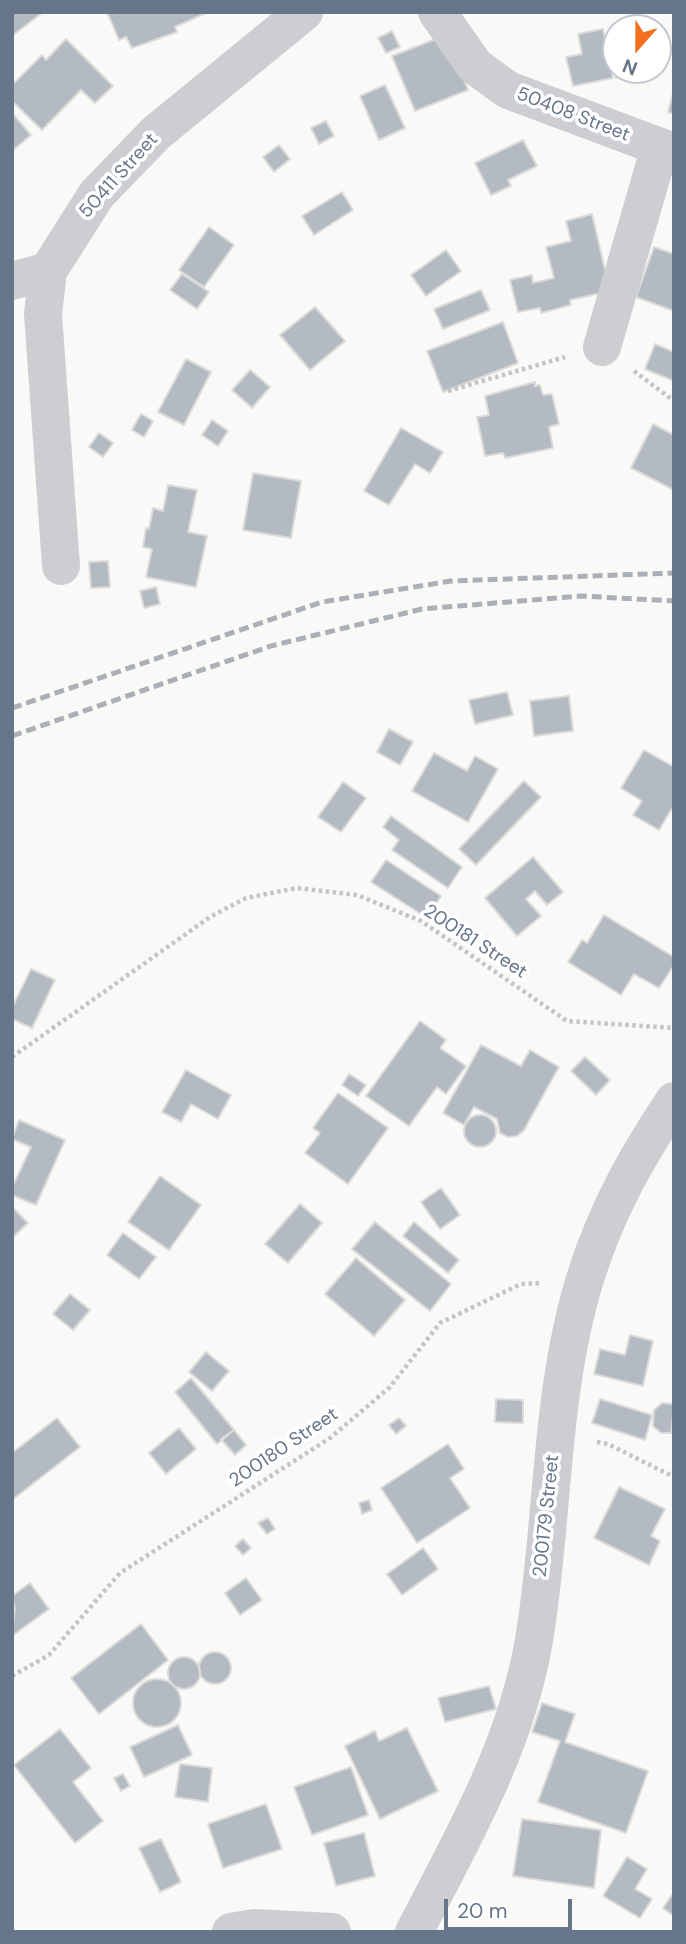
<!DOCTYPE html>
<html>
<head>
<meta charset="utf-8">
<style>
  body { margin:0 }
  #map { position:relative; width:686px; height:1944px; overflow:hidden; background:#f9f9f7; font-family:"DM Sans",sans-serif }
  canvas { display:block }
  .frame { position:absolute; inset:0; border:14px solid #66758a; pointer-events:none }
  .north { position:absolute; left:602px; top:14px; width:70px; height:70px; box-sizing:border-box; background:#fff; border:2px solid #c2c8d0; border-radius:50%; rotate:201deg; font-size:19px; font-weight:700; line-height:28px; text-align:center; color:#66758a }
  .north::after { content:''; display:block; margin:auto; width:24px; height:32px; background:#f26f1e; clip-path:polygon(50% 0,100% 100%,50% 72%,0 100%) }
  .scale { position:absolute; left:444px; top:1899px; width:128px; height:32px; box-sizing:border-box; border:4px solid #66758a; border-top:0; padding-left:9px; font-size:21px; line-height:24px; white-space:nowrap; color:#66758a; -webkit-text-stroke:5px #fff; paint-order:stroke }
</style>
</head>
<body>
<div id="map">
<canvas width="686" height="1944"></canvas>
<div class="frame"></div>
<div class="north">N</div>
<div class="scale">20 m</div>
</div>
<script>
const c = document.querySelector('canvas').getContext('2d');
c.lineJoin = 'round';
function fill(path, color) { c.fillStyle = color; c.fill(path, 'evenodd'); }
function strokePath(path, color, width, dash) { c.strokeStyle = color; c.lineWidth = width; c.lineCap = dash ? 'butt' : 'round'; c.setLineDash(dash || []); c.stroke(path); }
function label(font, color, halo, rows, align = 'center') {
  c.font = font + ' "DM Sans",sans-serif'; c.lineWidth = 7; c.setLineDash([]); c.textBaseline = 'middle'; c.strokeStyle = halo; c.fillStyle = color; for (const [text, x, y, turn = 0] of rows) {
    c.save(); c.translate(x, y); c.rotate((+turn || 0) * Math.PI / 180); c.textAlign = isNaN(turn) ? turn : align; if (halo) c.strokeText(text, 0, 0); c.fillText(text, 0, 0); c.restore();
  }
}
const building = new Path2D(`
  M12 12H43L12 36Z
  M107 12H208L175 27 177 32 132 48 126 37 119 40Z
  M603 29 613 78 573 86 566 57 582 54 578 34Z
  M392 31 400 47 386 53 378 38Z
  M446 35 468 90 415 111 392 56Z
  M66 39 113 86 95 103 81 90 42 130 12 101V85L42 55 46 60Z
  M616 70H637V77L616 78Z
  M385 85 405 128 379 140 360 96Z
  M674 89V114L668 112Z
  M12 113 31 135 12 151Z
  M326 121 334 136 319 144 311 128Z
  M523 140 537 166 508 180 511 186 491 195 475 163Z
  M279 145 290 159 274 172 263 157Z
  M342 192 353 210 314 235 302 216Z
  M592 214 610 291 570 300 571 305 541 313 540 308 518 312 510 280 532 275 533 283 554 278 546 247 571 241 566 221Z
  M209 227 234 245 204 287 179 270Z
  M654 247 674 254V311L636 297Z
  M446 250 461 271 426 296 411 275Z
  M182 274 209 292 197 309 170 290Z
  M481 290 490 310 443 329 434 309Z
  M315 307 345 341 310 370 280 335Z
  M503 322 518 363 443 392 427 351Z
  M655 344 674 352V381L645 369Z
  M186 359 211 372 184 425 158 412Z
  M250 370 270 387 252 408 232 390Z
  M535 382V386L540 385 543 395 552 394 559 424 549 427 553 448 505 458 503 453 485 456 477 417 489 415 485 396Z
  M141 414 153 421 144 437 132 430Z
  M212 420 228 431 218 446 202 435Z
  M653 424 674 435V490L631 468Z
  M401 428 443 452 430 473 415 464 389 505 364 491Z
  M99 433 113 443 103 457 89 447Z
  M253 473 301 481 291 538 243 530Z
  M168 485 197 490 188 532 207 536 196 587 146 577 152 549 143 547 146 528 149 529 153 508 163 511Z
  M108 561 110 587 91 588 89 562Z
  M156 587 160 604 144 608 140 591Z
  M507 692 513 715 475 724 469 700Z
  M569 696 573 731 534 736 530 701Z
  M389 729 413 742 400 765 377 752Z
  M644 750 674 767V805L659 830 633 815 642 801 621 788Z
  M434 753 467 771 475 756 498 769 468 822 412 791Z
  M524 781 541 797 476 865 459 849Z
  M343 782 366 798 341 832 318 817Z
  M391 816 462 867 448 888 392 850 399 840 383 827Z
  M533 857 563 892 547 905 535 891 526 899 541 916 517 936 485 898Z
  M386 860 441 896 427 918 371 882Z
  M604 915 674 957V965L659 988 634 974 621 995 568 962 582 940 587 943Z
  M31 969 55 980 32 1028 12 1019V1008Z
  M420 1021 446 1040 440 1048 466 1066 446 1094 437 1087 409 1126 366 1096Z
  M481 1045 521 1066 530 1050 559 1067 524 1130 517 1136 508 1137 500 1133 497 1119 474 1107 464 1125 443 1113Z
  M585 1057 610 1080 596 1095 571 1071Z
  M186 1070 231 1095 218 1119 191 1104 181 1122 162 1112Z
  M349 1074 366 1085 358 1096 342 1085Z
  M338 1093 388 1128 348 1184 305 1153 320 1133 313 1128Z
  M464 1131a16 16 0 1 1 32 0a16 16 0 1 1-32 0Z
  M19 1120 65 1140 36 1205 12 1195V1188L31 1147 12 1139Z
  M160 1176 201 1205 169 1250 128 1222Z
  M441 1188 460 1215 440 1229 421 1202Z
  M300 1204 322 1223 288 1263 265 1244Z
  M12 1207 28 1223 12 1238Z
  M375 1222 451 1284 430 1311 352 1249Z
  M414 1222 459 1260 448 1273 403 1236Z
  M123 1233 156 1257 139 1279 107 1255Z
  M356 1258 405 1300 374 1336 325 1294Z
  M70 1294 90 1310 73 1330 53 1314Z
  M630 1335 653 1341 643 1386 594 1374 600 1349 625 1355Z
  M206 1352 229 1371 212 1391 189 1372Z
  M191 1378 234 1430 217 1444 175 1392Z
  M496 1399 523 1400V1423L495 1422Z
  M600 1399 652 1415 645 1440 592 1423Z
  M662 1403 674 1404 671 1433H661L653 1426 654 1410Z
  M57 1418 80 1447 12 1500V1453Z
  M399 1418 406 1426 396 1434 389 1425Z
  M179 1428 196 1449 166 1474 149 1453Z
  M234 1430 246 1445 235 1455 221 1439Z
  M448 1444 464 1469 450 1478 470 1508 417 1543 381 1488Z
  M619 1487 665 1509 651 1536 660 1541 649 1565 594 1538Z
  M369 1500 372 1510 362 1514 359 1503Z
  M268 1518 275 1529 267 1534 258 1523Z
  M243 1539 251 1548 243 1555 235 1546Z
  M423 1548 438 1569 402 1595 387 1574Z
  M246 1578 262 1600 240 1615 225 1593Z
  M30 1583 49 1609 12 1636 15 1608 12 1596Z
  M141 1624 168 1660 99 1714 71 1678Z
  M199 1668a16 16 0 1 1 32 0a16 16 0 1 1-32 0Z
  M168 1673a16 16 0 1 1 32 0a16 16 0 1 1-32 0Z
  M133 1703a24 24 0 1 1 48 0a24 24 0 1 1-48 0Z
  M489 1686 496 1709 445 1722 438 1698Z
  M542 1703 575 1714 565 1742 648 1771 626 1833 538 1802 560 1741 532 1732Z
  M178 1725 192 1755 144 1777 130 1747Z
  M407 1728 438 1791 380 1819 345 1746 375 1731 379 1741Z
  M60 1729 91 1768 73 1782 103 1821 75 1843 14 1765Z
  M180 1764 212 1768 208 1802 175 1797Z
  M351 1767 368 1815 312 1835 294 1787Z
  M123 1774 130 1786 121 1791 114 1778Z
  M266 1804 282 1849 223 1868 208 1824Z
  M522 1819 601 1830 594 1888 513 1876Z
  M364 1833 375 1876 336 1886 324 1843Z
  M161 1839 181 1882 160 1892 139 1848Z
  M627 1857 647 1869 635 1889 652 1899 640 1918 603 1896Z
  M674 1892V1916L663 1908Z`);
const path = new Path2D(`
  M634 371 674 401
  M448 391 565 357
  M12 1057 210 917 246 898 297 888 357 895 421 921 567 1021 674 1028
  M597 1442 608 1444 674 1477
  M12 1676 49 1655 120 1573 330 1438 389 1388 440 1323 521 1284 542 1283`);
const minor = new Path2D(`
  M437 12 475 66 508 90 674 152
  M12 281 48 271
  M602 347 660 147
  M61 566 43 314 48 271 97 194 156 133 304 12
  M231 1932 254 1928 332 1932
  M414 1932C463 1838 516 1746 534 1640 554 1521 549 1396 585 1279 606 1211 635 1160 674 1101`);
const rail = new Path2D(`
  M12 708 322 602 451 581 674 573
  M12 736 271 646 422 609 581 596 674 601`);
const streetNames = [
  ["50408 Street",573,115,21],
  ["50411 Street",119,176,-48],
  ["200181 Street",475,942,33],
  ["200180 Street",284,1448,-34],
  ["200179 Street",547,1516,-84]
];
fill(building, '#b4bac1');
strokePath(building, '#dbdbd9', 2);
strokePath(path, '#c2c4c7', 4.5, [3.5, 3.5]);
strokePath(minor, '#ccced2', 38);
strokePath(rail, '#abafb6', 5, [10, 5]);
label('19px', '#66758a', '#fff', streetNames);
</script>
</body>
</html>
